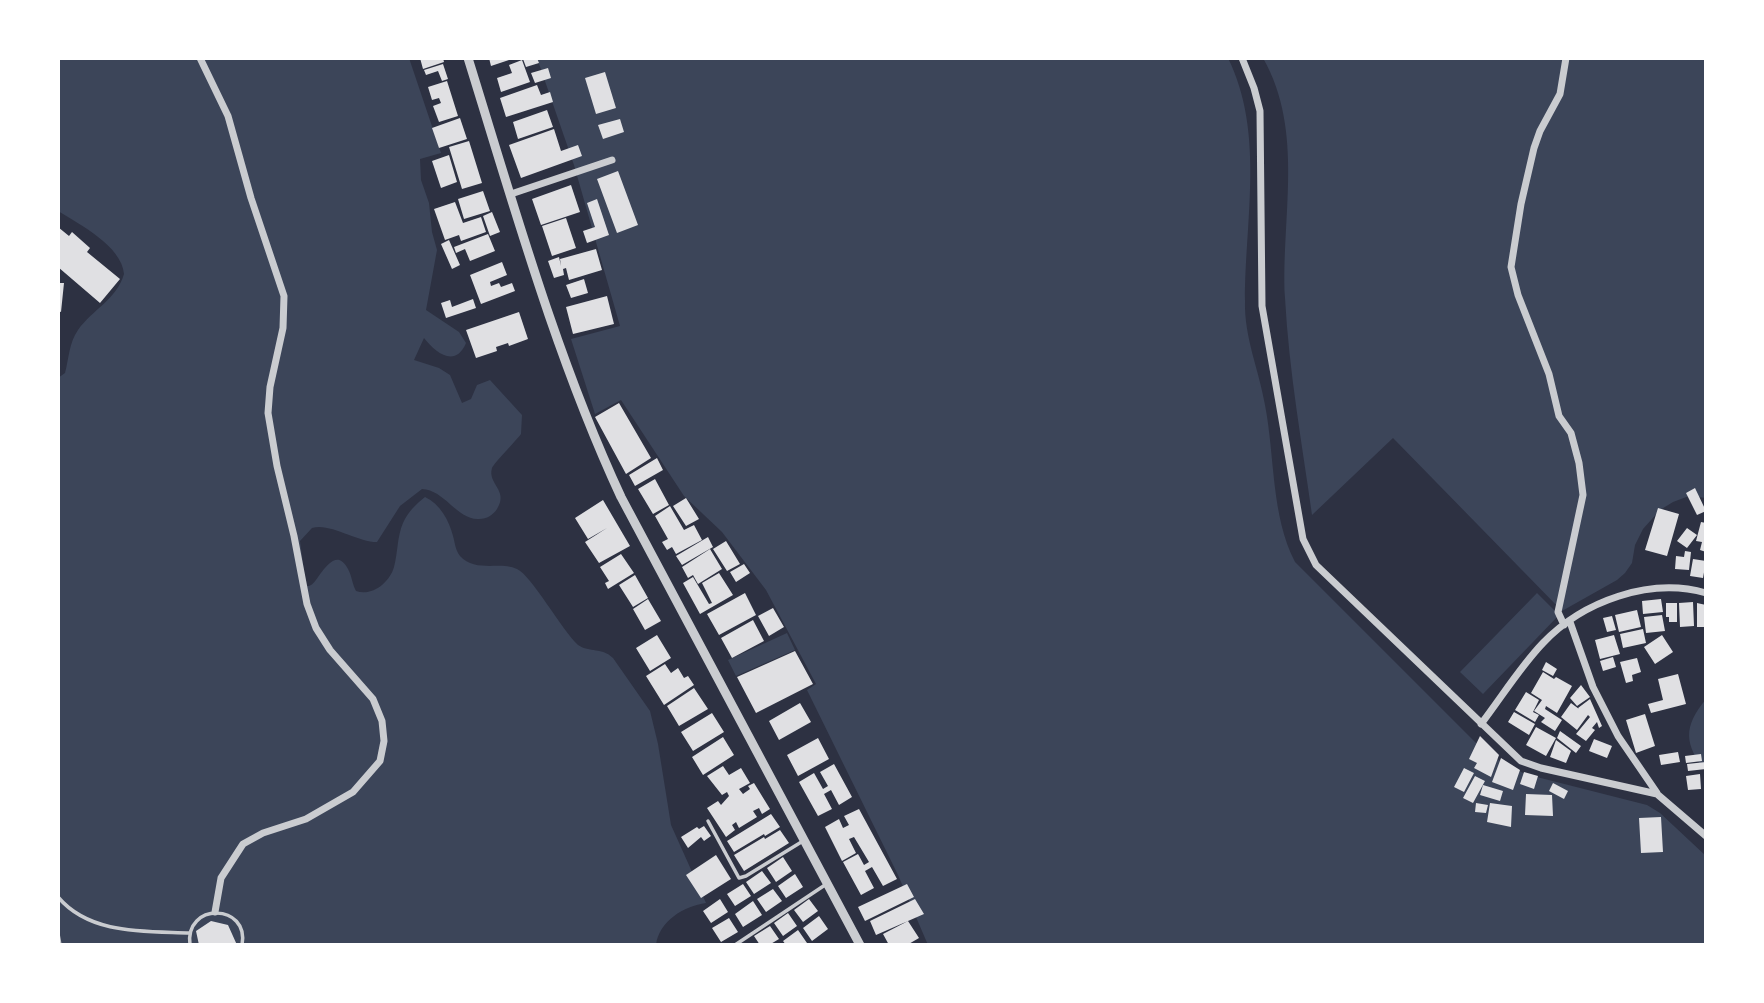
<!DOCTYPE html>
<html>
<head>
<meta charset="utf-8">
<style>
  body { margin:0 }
  #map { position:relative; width:1764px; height:1003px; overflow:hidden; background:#2d3142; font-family:"Fira Sans",sans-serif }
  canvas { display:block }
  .frame { position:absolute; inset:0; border:60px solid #fff; pointer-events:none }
</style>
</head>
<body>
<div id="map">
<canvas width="1764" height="1003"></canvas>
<div class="frame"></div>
</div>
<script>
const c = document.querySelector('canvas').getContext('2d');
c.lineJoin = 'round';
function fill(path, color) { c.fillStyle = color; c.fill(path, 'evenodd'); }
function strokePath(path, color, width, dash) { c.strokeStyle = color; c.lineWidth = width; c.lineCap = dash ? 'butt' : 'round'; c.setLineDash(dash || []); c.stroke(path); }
const green = new Path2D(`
  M58 58H409L441 153 420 159 421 180 429 203 432 232 437 250 426 310 459 332 466 343C455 369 435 352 424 338L414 360 439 368 450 375 462 403 471 399 477 385 490 380 522 415 521 434C515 442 495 462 492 468 487 484 509 490 497 509 493 515 487 519 479 519 457 520 445 490 422 489L400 506 377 542C357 542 329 522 312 528L300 541 306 586C308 586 310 586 311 585 318 582 334 542 348 569 352 576 352 584 356 591 372 597 390 582 394 567 398 552 397 537 403 523 408 512 416 504 425 497 440 504 449 520 453 536 455 543 455 549 460 556 475 573 500 561 517 569 531 575 562 630 578 645 590 653 602 647 613 658L650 711 658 744 671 825 706 903C684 906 659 921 656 945H58V378L65 373C69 358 69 343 78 330 92 310 117 299 124 274 122 246 79 224 58 211Z
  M537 58H1228C1265 133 1245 220 1245 301 1244 337 1259 370 1265 405 1275 457 1271 515 1295 562L1475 742 1495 758 1525 774 1647 805 1660 813 1706 856V945H928L898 875 807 690 816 684 766 590 722 532 684 496 621 400 595 414 571 339 620 326 574 165Z
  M1263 58H1706V498L1689 496 1673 502 1660 510 1643 529 1635 545 1632 563 1625 573 1617 580 1562 611 1393 438 1312 515C1302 443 1289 372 1285 298 1281 218 1305 132 1263 58Z
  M1537 593 1559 615 1483 694 1460 672Z
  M787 633 795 650 736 676 728 660Z
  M1706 699V772C1684 744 1683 727 1706 699Z`);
const building = new Path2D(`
  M420 58H443L444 62 423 69Z
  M489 58H515L491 66Z
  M528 58H537L539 63 526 67 523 59Z
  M522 60 530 82 501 92 497 78 512 73 509 65Z
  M443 64 448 79 442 81 438 71 426 75 424 70Z
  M548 68 551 78 535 83 531 73Z
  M605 72 616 108 596 114 585 78Z
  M447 81 458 116 439 122 433 106 441 103 439 98 432 100 428 87Z
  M537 85 541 95 550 92 553 102 506 117 500 98Z
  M547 110 553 127 518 139 513 122Z
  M460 118 467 139 439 148 432 128Z
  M620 119 624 132 603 139 598 125Z
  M554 129 561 151 578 145 582 156 521 178 509 145Z
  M469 141 482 183 462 189 449 147Z
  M449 155 457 182 441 188 432 161Z
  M618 171 638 225 617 233 597 179Z
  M571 185 580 212 541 225 532 199Z
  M483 191 490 211 464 219 458 199Z
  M597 199 609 235 587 243 583 231 595 227 587 203Z
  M455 202 463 223 481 217 486 232 461 241 459 235 445 240 434 209Z
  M492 212 500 232 490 236 483 216Z
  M566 218 576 248 552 256 542 226Z
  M58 227 69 236 72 232 90 248 87 252 120 279 100 303 58 267Z
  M488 234 495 251 470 261 465 249 456 253 454 247Z
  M449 240 460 265 452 269 441 244Z
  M596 249 602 270 569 280 566 268 563 269 564 275 554 278 548 261 559 257 561 266 560 259Z
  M502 262 507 275 490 282 491 286 499 283 501 287 512 283 515 291 481 304 470 275Z
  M584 279 588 293 571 298 566 285Z
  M58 283H64L61 312 58 311Z
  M607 296 614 324 573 334 566 307Z
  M473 299 476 308 446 318 441 303 450 300 452 307Z
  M519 312 528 339 509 346 508 343 496 347 497 351 476 358 466 330Z
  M619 403 651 458 626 474 595 417Z
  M657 458 663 470 635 486 629 475Z
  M655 479 669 505 653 514 638 489Z
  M1695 488 1706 511 1697 515 1686 493Z
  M686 498 699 519 686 526 673 506Z
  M603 500 630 546 599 563 585 542 607 528 588 539 575 518Z
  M670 506 684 530 694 525 702 540 676 554 672 547 667 550 662 542 668 539 655 516Z
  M1658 508 1679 514 1667 556 1645 550Z
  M1701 522 1706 523V552L1700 550 1702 542 1696 541Z
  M1687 528 1697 535 1687 548 1677 541Z
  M708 537 713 547 682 565 676 556Z
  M726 541 740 564 727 571 713 549Z
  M710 549 722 569 698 584 693 575 688 578 682 567Z
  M1685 551 1691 552 1689 570 1675 569 1676 556 1684 557Z
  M621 554 634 573 608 589 605 583 609 581 600 567Z
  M1693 559 1706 561 1703 578 1690 576Z
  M744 564 750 573 736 582 730 572Z
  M719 573 733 595 700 614 683 583 693 577 709 604 712 603 702 583Z
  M635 575 648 598 633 607 619 585Z
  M745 593 756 615 719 635 707 614Z
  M648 599 661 621 645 630 633 609Z
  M1661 599 1663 612 1643 614 1642 601Z
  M1693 602 1694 626 1680 627 1679 603Z
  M1666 603H1677V622H1669V617H1666Z
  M1697 603 1706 605V627H1697Z
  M773 608 784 627 769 636 758 616Z
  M1637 610 1641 627 1619 632 1615 615Z
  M1662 615 1665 631 1646 633 1644 617Z
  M1612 616 1616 630 1607 632 1603 618Z
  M753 620 764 641 732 658 721 638Z
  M1643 629 1646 643 1623 648 1620 634Z
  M657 635 671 658 650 671 636 648Z
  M1614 635 1620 654 1600 659 1595 640Z
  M1662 635 1673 652 1655 664 1644 647Z
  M795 651 813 684 756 713 737 677Z
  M1613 657 1616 667 1603 671 1600 661Z
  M1637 658 1641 672 1632 675 1633 681 1626 683 1620 662Z
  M1546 662 1557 669 1553 676 1542 670Z
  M665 664 671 673 678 668 684 678 688 676 694 685 664 705 646 676Z
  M1543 672 1554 679 1556 677 1572 686 1557 713 1546 706 1545 709 1562 720 1555 731 1541 722 1545 718 1534 711 1542 700 1531 693Z
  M1678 674 1686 704 1651 713 1648 704 1663 700 1658 679Z
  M1581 685 1590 697 1577 706 1570 698Z
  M694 688 708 709 679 726 667 706Z
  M1526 692 1539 700 1533 712 1539 715 1535 722 1515 710Z
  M1590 699 1602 726 1599 728 1597 722 1592 728 1595 730 1586 741 1576 734 1590 717 1588 715 1577 730 1561 717 1571 703 1579 709 1578 708Z
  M800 703 811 722 779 740 769 721Z
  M1514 712 1535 724 1529 735 1508 722Z
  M712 713 724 732 693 751 681 732Z
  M1645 714 1655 746 1636 753 1626 720Z
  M1536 727 1556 738 1546 756 1526 745Z
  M1560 731 1581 746 1576 753 1557 738Z
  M1480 736 1499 755 1491 777 1474 768 1477 763 1469 759Z
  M723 737 734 755 703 775 692 757Z
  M818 738 829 759 798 776 787 755Z
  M1594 739 1612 746 1607 758 1589 751Z
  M1556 740 1571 751 1566 763 1550 757Z
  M1678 752 1680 762 1661 765 1659 755Z
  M1701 754 1702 761 1686 763 1685 756Z
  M1501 758 1520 770 1513 790 1492 782Z
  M1706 762V769L1688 771 1687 764Z
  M834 764 852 797 839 805 831 790 824 794 832 809 818 816 799 782 814 773 823 789 828 786 820 772Z
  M723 766 729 775 741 768 750 783 739 789 743 794 750 789 748 786 754 783 770 809 762 814 759 808 753 811 757 817 739 828 736 822 732 825 735 830 726 837 707 808 718 801 721 805 729 796 727 792 722 795 707 776Z
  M1464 768 1474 773 1464 792 1454 787Z
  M1524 772 1538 776 1534 789 1520 784Z
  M1700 774 1701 789 1688 790 1686 776Z
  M1475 776 1485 781 1473 803 1463 798Z
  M1553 783 1568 791 1564 799 1549 791Z
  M1483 785 1503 791 1500 801 1480 795Z
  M1526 794 1552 795 1553 816 1525 815Z
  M1476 803 1488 805 1486 813 1475 812Z
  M1490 803 1512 806 1511 827 1487 822Z
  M859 809 897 879 883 886 872 867 865 871 874 888 861 895 843 862 858 854 864 865 869 862 854 837 849 839 856 853 842 861 825 827 839 819 843 828 849 825 844 816Z
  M771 814 780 827 765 836 764 834 734 852 727 841Z
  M1661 817 1663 852 1641 853 1639 818Z
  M704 826 711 836 704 841 701 837 688 848 681 837 697 827 699 829Z
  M780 830 789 843 744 871 734 855 764 837 765 839Z
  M716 855 731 879 701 898 686 875Z
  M783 857 792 871 776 882 767 868Z
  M762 871 771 883 754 894 746 882Z
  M795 874 803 887 786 898 778 886Z
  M743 884 751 896 735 906 727 894Z
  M907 884 914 897 865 921 858 907Z
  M773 889 782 901 766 912 757 899Z
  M720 899 728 912 711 923 703 911Z
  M809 899 818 911 803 922 794 910Z
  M915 899 924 914 876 935 870 921Z
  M753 901 762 915 743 927 735 914Z
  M788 913 797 926 783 936 774 923Z
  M819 916 828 929 812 941 803 928Z
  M729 918 738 932 721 942 712 928Z
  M211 921 228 925 237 945H199L196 931Z
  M908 921 919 938 907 945H889L883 934Z
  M770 926 779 939 769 945H760L754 936Z
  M798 930 807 943 786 945 783 941Z`);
const service = new Path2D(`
  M708 821 739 878 746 876 803 841
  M58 897C90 935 145 931 190 933
  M58 934 60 945
  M190 945C184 902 250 903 242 945
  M735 945 825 885`);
const minor = new Path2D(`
  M200 58 228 116 251 198 284 296 283 328 270 387 268 413 277 466 294 536 307 604 316 628 330 650 373 699 382 721 384 741 380 761 353 792 306 819 263 833 243 844 221 878 215 912
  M1242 58 1254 88 1260 111 1262 306 1303 539 1316 565 1521 761 1541 768 1657 794 1706 836
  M511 194 612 160
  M1570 622 1593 687 1618 736 1657 793
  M1564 625 1558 612 1583 495 1579 463 1571 433 1559 416 1549 374 1518 295 1511 267 1521 204 1534 148 1540 131 1560 94 1566 58
  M1481 724C1501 698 1520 667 1543 643 1583 601 1650 577 1706 593`);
const tertiary = new Path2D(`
  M468 58C514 206 556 357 621 497L860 945`);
fill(green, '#3c4559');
fill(building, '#e0e0e3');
strokePath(service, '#caccd0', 3.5);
strokePath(minor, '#caccd0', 7);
strokePath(tertiary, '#caccd0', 9);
</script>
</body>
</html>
